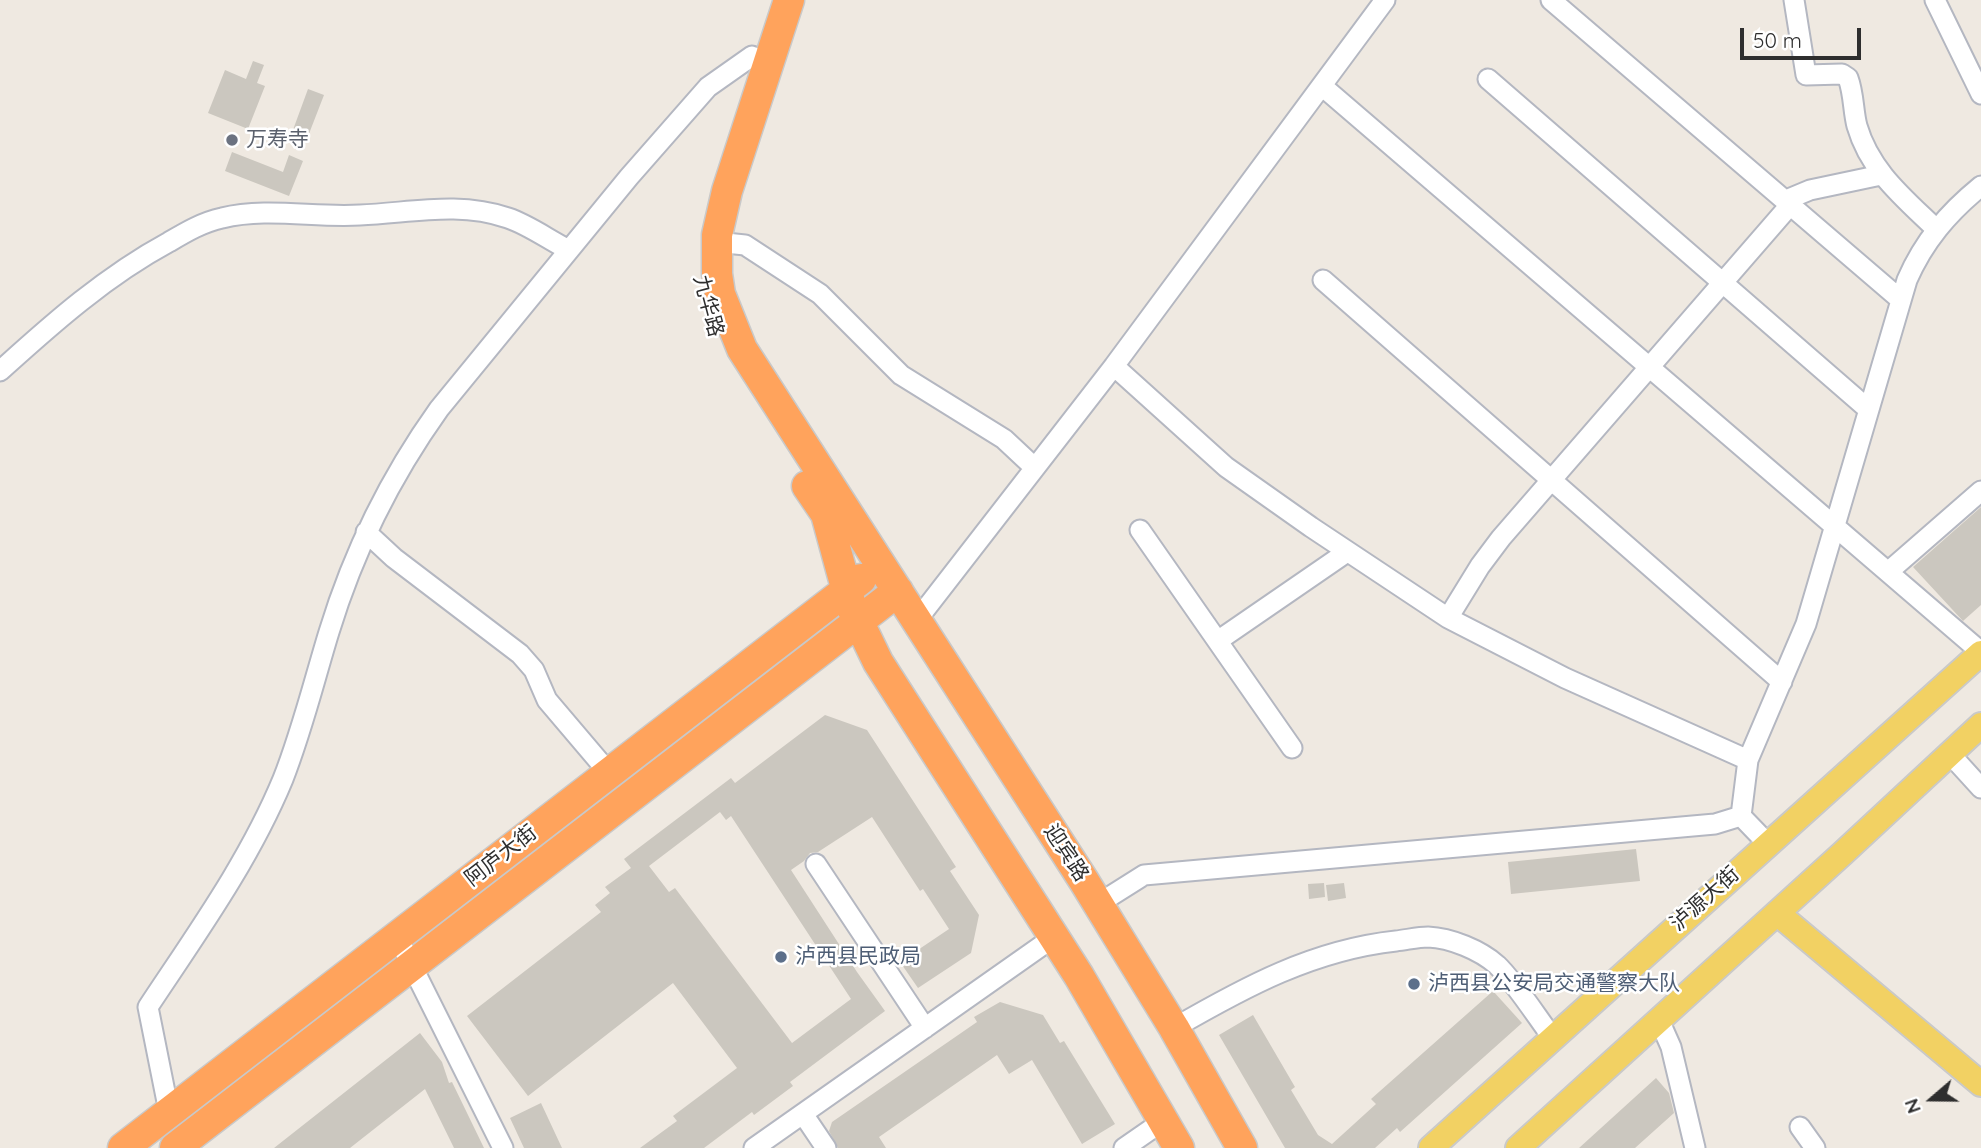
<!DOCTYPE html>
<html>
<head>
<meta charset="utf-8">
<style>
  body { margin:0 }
  #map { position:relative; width:1981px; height:1148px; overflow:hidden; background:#efe9e1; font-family:Quicksand,sans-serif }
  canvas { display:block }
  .north { position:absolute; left:1897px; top:1064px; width:70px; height:70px; -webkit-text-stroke:5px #fff; paint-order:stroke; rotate:250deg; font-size:19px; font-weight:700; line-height:28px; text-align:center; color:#2e2e2e }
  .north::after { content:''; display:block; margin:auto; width:24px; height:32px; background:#2e2e2e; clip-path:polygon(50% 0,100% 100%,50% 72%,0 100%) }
  .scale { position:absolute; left:1740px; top:28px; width:121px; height:32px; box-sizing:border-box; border:4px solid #2e2e2e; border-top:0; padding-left:9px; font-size:21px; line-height:24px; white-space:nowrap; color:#2e2e2e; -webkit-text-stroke:5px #fff; paint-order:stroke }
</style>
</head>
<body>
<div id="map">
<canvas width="1981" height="1148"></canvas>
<div class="north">N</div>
<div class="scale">50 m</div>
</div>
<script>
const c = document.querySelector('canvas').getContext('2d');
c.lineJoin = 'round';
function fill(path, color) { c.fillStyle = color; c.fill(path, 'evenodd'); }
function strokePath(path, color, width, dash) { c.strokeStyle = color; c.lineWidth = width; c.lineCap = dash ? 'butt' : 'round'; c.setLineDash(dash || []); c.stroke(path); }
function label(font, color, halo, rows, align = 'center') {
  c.font = font + ' Quicksand,"Noto Sans SC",sans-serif'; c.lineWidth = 5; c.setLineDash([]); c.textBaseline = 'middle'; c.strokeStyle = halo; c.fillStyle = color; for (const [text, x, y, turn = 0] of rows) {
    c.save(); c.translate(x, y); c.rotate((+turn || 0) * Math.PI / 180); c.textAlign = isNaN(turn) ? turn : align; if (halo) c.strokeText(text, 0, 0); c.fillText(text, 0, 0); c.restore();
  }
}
const building = new Path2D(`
  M253 61 264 65 257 83 265 86 248 129 208 113 225 70 246 79Z
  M308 89 324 95 305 144 290 138Z
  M232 152 283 172 289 155 303 161 289 196 225 171Z
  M1981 507V605L1963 621 1913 567Z
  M825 715 867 730 956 867 950 871 979 915 971 953 918 988 900 962 949 929 923 889 920 891 872 817 818 852 810 853 804 861 791 870 857 972 885 1011 790 1082 793 1086 754 1115 752 1112 704 1148H640L677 1121 673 1116 737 1068 673 983 528 1096 467 1016 601 912 595 905 610 893 605 887 631 868 624 859 731 778 735 783ZM720 812 726 820 731 816 851 999 792 1043 675 888 669 892 649 866Z
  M1636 849 1640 881 1511 894 1508 862Z
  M1324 883 1325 897 1309 899 1308 884Z
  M1344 883 1346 898 1328 901 1326 885Z
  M1493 991 1522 1023 1400 1132 1397 1128 1375 1148H1285L1219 1035 1253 1015 1295 1087 1291 1090 1318 1135 1332 1144 1376 1104 1371 1099Z
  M1000 1002 1043 1015 1060 1043 1064 1041 1115 1124 1082 1144 1032 1060 1009 1074 997 1055 879 1137 886 1148H838L829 1131 832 1122 977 1022 974 1017Z
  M420 1033 442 1062 449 1083 452 1082 484 1148H454L425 1089 350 1148H274Z
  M1656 1078 1669 1093 1674 1113 1635 1148H1579Z
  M541 1103 562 1148H524L510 1118Z`);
const minor = new Path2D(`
  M1551 0 1901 300
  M1794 0 1806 75 1842 74 1848 78C1854 94 1853 111 1857 126 1870 171 1904 198 1936 229
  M1935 0 1981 94
  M1488 79 1868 409
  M1322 86 1981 652
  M1786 200 1810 190 1881 175
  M716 242 745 245 820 294 901 375 1004 439 1035 468
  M1323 280 1782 682
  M1114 366 1226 467 1311 527 1448 618 1565 678 1748 760
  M0 371C53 323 106 276 169 242 186 232 203 222 222 218 267 207 315 218 360 215 411 213 458 201 508 218 529 225 549 240 569 250
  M1140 530 1292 748
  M366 532 394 558 520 654 534 670 547 700 609 773
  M1888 572 1981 491
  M1448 618 1480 566 1501 538 1791 204
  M917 620 1114 366 1385 0
  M1219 640 1347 552
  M1950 754 1981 788
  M1741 816 1748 760 1806 624 1907 280C1924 241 1948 213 1981 186
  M1741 816 1767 843
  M816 864 925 1028
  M1098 904 1144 875 1715 824 1741 816
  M397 936 503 1148
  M1659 1020 1671 1047 1695 1148
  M1174 1028C1245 987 1313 950 1396 941 1406 940 1418 937 1428 937 1451 938 1480 950 1497 965 1514 981 1537 1017 1552 1037
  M169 1112 148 1007C197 933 249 861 283 779 302 731 314 681 329 632 354 550 389 479 439 409L629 177 708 87 752 56
  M803 1114 826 1148
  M1800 1127 1815 1148
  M754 1148 1054 937
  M1124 1148 1163 1121`);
const major = new Path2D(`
  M1777 913 1981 1084
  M1431 1148 1981 653
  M1518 1148 1842 854 1981 725`);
const highway = new Path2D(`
  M789 0 727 191 717 235V274L720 294 742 349 1084 881 1174 1028 1242 1148
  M807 486 826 514 851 606 878 662 1079 976 1179 1148
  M123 1148 861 579
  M175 1148 898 591`);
const markers = [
  [232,140,7,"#6b7280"],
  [781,957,7,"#5c6f8a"],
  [1414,984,7,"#5c6f8a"]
];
const worshipNames = [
  ["万寿寺",246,140]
];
const streetNames = [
  ["九华路",708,306,75],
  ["迎宾路",1066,853,57],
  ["阿庐大街",501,856,-38],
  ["泸源大街",1705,899,-42]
];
const serviceNames = [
  ["泸西县民政局",795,957],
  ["泸西县公安局交通警察大队",1428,984]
];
fill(building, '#cbc7bf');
strokePath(minor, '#b4b7c1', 23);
strokePath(major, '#c9c9c9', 28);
strokePath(highway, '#c9c9c9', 33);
strokePath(minor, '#fff', 19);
strokePath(major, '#f2d163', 24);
strokePath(highway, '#ffa35c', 30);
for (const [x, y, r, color] of markers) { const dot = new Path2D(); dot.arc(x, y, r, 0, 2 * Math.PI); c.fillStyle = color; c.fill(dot); strokePath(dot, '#fff', 2.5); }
label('21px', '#5b616d', '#fff', worshipNames, 'left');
label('21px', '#2e2e2e', '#fff', streetNames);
label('21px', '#4e5e75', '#fff', serviceNames, 'left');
</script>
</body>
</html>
